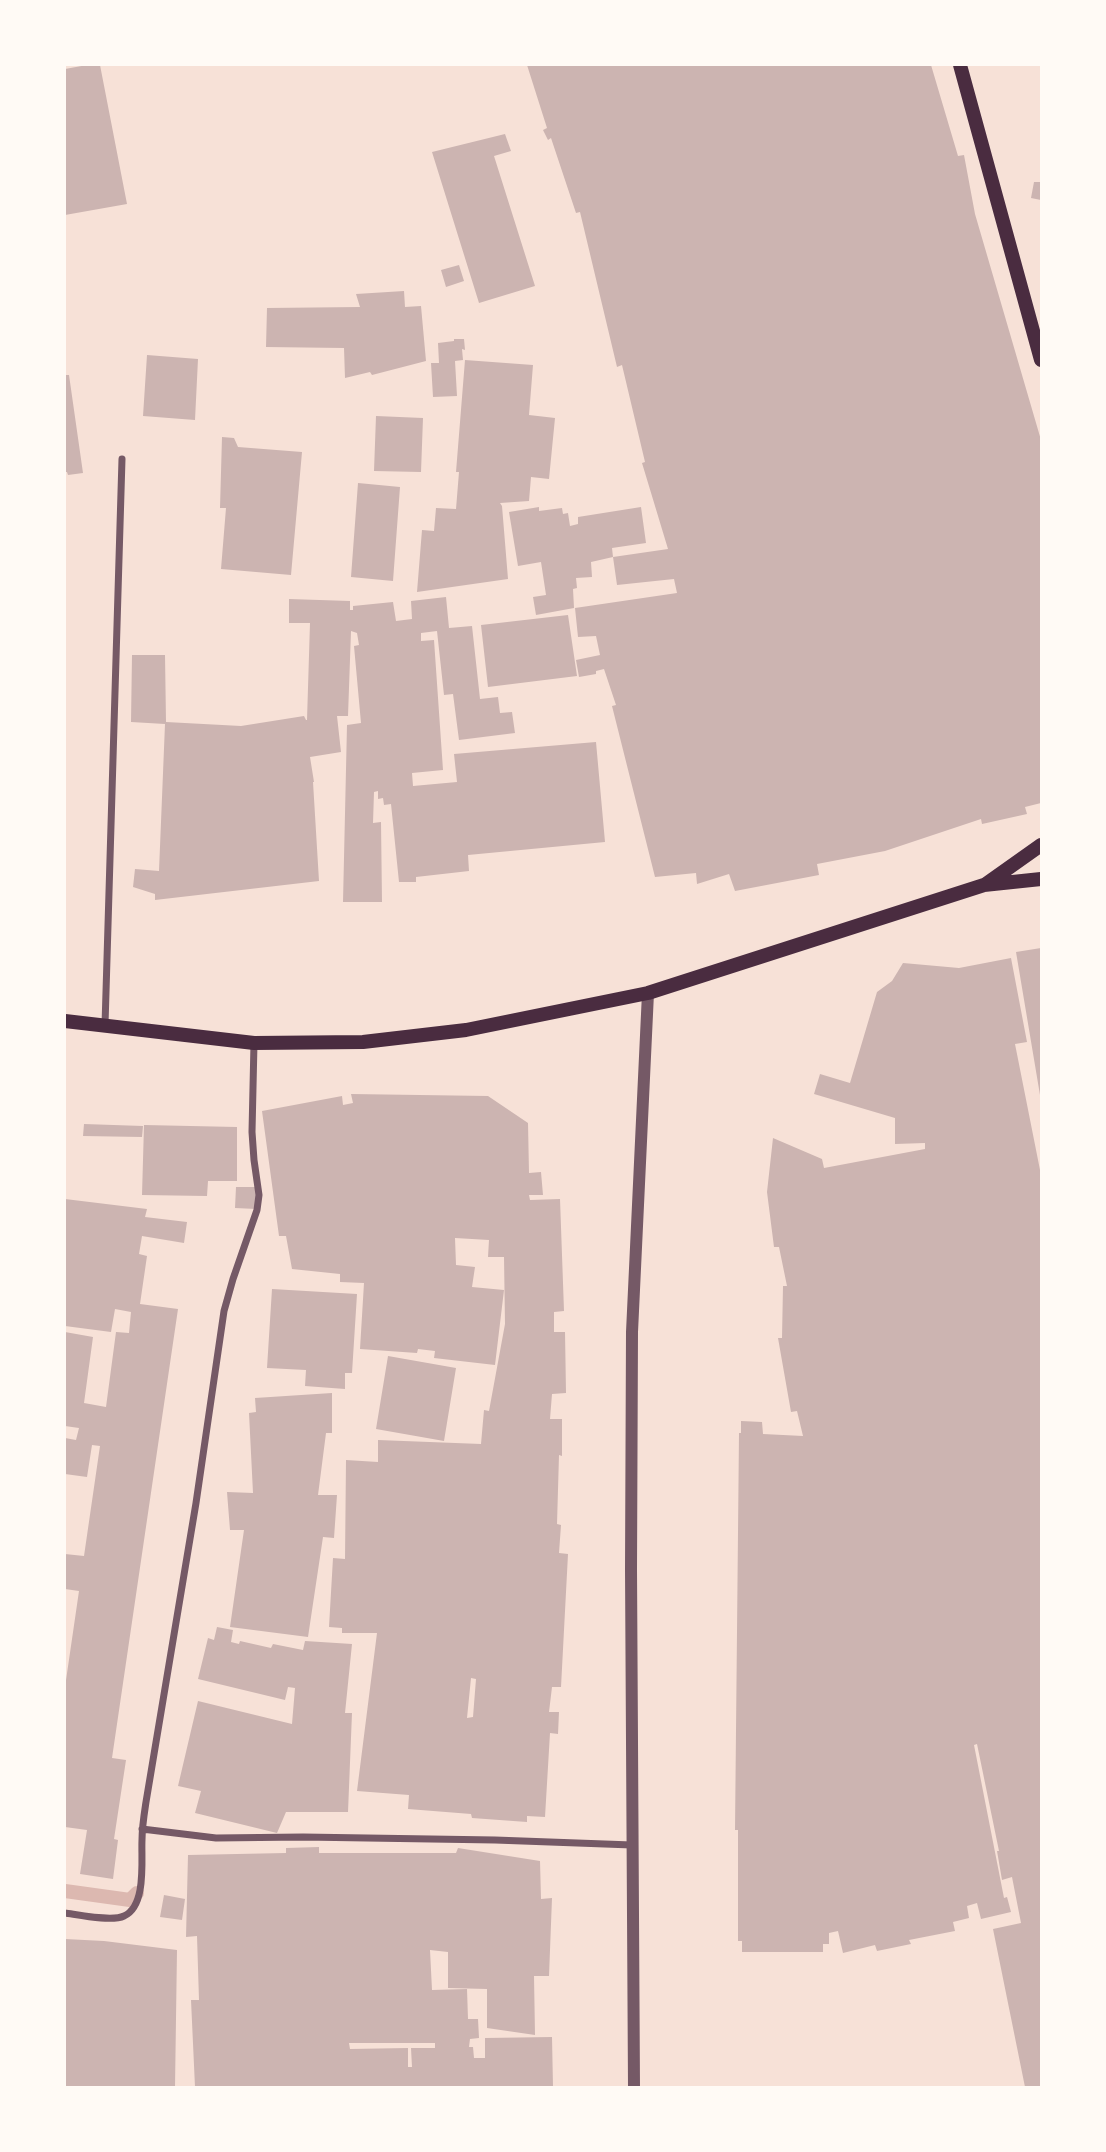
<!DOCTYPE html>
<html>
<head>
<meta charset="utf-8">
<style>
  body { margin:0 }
  #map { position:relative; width:1106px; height:2152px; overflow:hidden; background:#f7e1d7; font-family:Ubuntu,sans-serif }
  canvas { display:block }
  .frame { position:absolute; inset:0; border:66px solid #fffaf5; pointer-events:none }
</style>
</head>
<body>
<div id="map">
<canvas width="1106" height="2152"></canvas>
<div class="frame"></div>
</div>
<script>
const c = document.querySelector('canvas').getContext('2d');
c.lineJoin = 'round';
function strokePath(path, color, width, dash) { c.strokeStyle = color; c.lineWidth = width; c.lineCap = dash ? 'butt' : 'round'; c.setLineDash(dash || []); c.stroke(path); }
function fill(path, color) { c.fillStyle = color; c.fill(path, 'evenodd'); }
const stream = new Path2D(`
  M65 1891 130 1900 137 1893`);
const building = new Path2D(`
  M87 65H100L127 204 65 215V69Z
  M527 65H931L958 156 964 155 975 214 1041 440V803L1025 807 1027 814 982 824 981 819 885 851 817 864 819 875 735 891 729 874 697 884 696 873 655 877 612 706 616 705 604 669 596 671V674L579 677 576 660 600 655 596 636 578 637 575 608 677 593 674 579 617 585 613 557 668 549 642 463 645 462 622 365 617 367 580 212 576 213 551 138 548 140 543 130 547 128Z
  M505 134 511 151 494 156 535 286 479 303 432 152Z
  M1034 182H1041V200L1031 198Z
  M459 265 464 281 446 287 441 270Z
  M404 291 405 307 421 306 426 361 372 375 370 372 345 378 344 348 266 347 267 308 360 307 356 294Z
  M454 339H464L465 350 462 349 463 360 455 361 457 396 433 397 431 363H439L438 343 454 341Z
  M147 355 198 359 195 420 143 416Z
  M465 360 533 365 529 415 555 418 549 479 531 477 529 501 500 503 502 506 508 579 417 592 422 530 434 531 436 508 456 509 459 472H456Z
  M65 375H69L83 473 68 475 67 472H65Z
  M376 416 423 418 421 472 374 471Z
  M222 437 234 438 238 447 302 452 291 575 221 569 226 508H220Z
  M358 483 400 487 393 581 351 577Z
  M539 507V511L562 508 563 514 568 513 570 526 578 524V517L641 507 646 543 612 548 613 557 591 562 592 577 576 578 577 588 573 589 574 608 536 615 533 597 546 595 541 562 518 566 509 512Z
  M446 597 449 628 472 626 480 699 498 697 500 713 512 712 515 733 459 740 453 694 444 695 437 631 421 633V641L434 640 443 770 412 773 413 786 457 782 454 754 596 742 605 842 468 855 469 871 416 877V882H399L391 804 384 805 383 798 378 799V791L374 792 373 823 381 822 382 902H343L347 725 361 723 354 646 359 645 357 633 351 631 348 716H337L341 752 310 757 314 782H313L319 881 155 900V894L133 887 135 869 159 871 165 724 131 722 132 655H165L166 722 241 726 304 716 306 720H307L310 623H289V599L350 601V610H353V606L393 602 396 621 412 619 411 601Z
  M568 615 577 676 488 687 481 625Z
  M1041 948V1095H1040L1016 952Z
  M1011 958 1027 1042 1015 1044 1041 1175V2087H1025L993 1929 1021 1923 1012 1877 1002 1880 997 1851H999L977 1744 974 1745 1004 1898 1007 1897 1011 1912 981 1919 977 1903 967 1906 969 1918 953 1922 955 1931 909 1940 911 1944 877 1951 875 1945 843 1953 838 1931 829 1933V1944H823V1952H742V1941H738V1830H735L739 1433H741V1421L762 1422 763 1434 803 1436 797 1411 791 1412 778 1338H782L783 1286H787L779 1247H774L767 1192 773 1138 822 1159 824 1168 925 1149V1143L895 1144V1118L814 1094 820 1074 850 1083 877 992 892 981 903 963 959 968Z
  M351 1094 488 1096 528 1123 529 1173 541 1172 543 1195H529L530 1200 560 1199 564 1311 554 1312V1332H565L566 1393 552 1394 550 1419H562V1456L559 1455 557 1524 561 1525 559 1553 568 1554 561 1687H552L549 1712H559L558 1734 550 1733 545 1817 527 1816V1822L472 1818 471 1814 408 1809 409 1795 357 1791 377 1633H342V1628L329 1627 333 1558 345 1559 346 1460 378 1462V1440L481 1444 484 1410 489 1411 505 1324 504 1257H488L489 1240 455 1238 456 1265 475 1267 472 1287 504 1290 495 1365 434 1358 435 1351 418 1349 417 1353 360 1349 364 1283 340 1282V1274L292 1269 286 1236H279L262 1111 342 1096 343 1105 353 1103ZM471 1678 476 1679 473 1717 467 1718Z
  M84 1124 143 1126 142 1137 83 1136Z
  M144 1125 237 1127V1181H208L207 1196 142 1195Z
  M236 1187H256V1209L235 1208Z
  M65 1199 147 1209 145 1217 187 1222 184 1243 142 1236 139 1254 147 1256 140 1304 178 1309 112 1758 126 1760 114 1839 118 1840 113 1879 80 1874 87 1830 65 1827V1687L79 1591 65 1589V1554L84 1556 100 1446 92 1445 87 1477 65 1474V1438L76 1440 79 1428 65 1426V1332L93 1337 84 1403 106 1407 116 1332 129 1333 131 1312 115 1309 111 1332 65 1326Z
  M272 1289 357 1294 352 1373H345V1389L305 1386 306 1370 267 1368Z
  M388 1356 456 1368 444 1441 376 1429Z
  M332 1393V1433H326L318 1495H337L334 1538 323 1537 308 1637 230 1627 244 1530H230L227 1492 253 1493 249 1413 256 1412 255 1398Z
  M217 1627 233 1630 231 1642 239 1644 240 1641 271 1648 273 1644 303 1650 305 1641 352 1644 345 1713H352L348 1812H286L277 1833 195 1813 201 1791 178 1786 198 1701 292 1724 295 1688 288 1687 285 1700 198 1679 208 1638 214 1640Z
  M319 1847V1853H456L458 1848 540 1861 541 1899 552 1898 549 1976H534L535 2035 487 2028V1989L448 1988V1952L430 1950 432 1990 467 1989 468 2019H478L479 2038 470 2039 469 2047H473L474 2058H485V2038L552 2037 553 2087H195L191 2000H199L197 1936 186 1937 188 1855 286 1853V1848ZM349 2043H435V2048H411L412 2067H408V2048L350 2049Z
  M164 1895 185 1899 182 1920 160 1917Z
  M65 1939 104 1941 177 1950 175 2087H65Z`);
const minor = new Path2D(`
  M105 1025 122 459
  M142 1829 216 1838 303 1837 495 1840 632 1845
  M65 1913C79 1915 112 1922 124 1916 147 1906 141 1859 142 1840 142 1827 144 1815 146 1802L196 1503 224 1311 233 1279 257 1210 259 1195 254 1160 252 1132 254 1043`);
const tertiary = new Path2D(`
  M634 2087 631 1569 632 1332 648 993`);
const secondary = new Path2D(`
  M960 65 1041 360
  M986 884 1041 845
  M65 1021 254 1043 363 1042 466 1030 648 993 984 885 1041 879`);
strokePath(stream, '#dcb8b0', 14);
fill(building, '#ccb4b1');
strokePath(minor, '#755966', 7);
strokePath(tertiary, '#755966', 12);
strokePath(secondary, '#4a2c40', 14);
</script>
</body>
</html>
